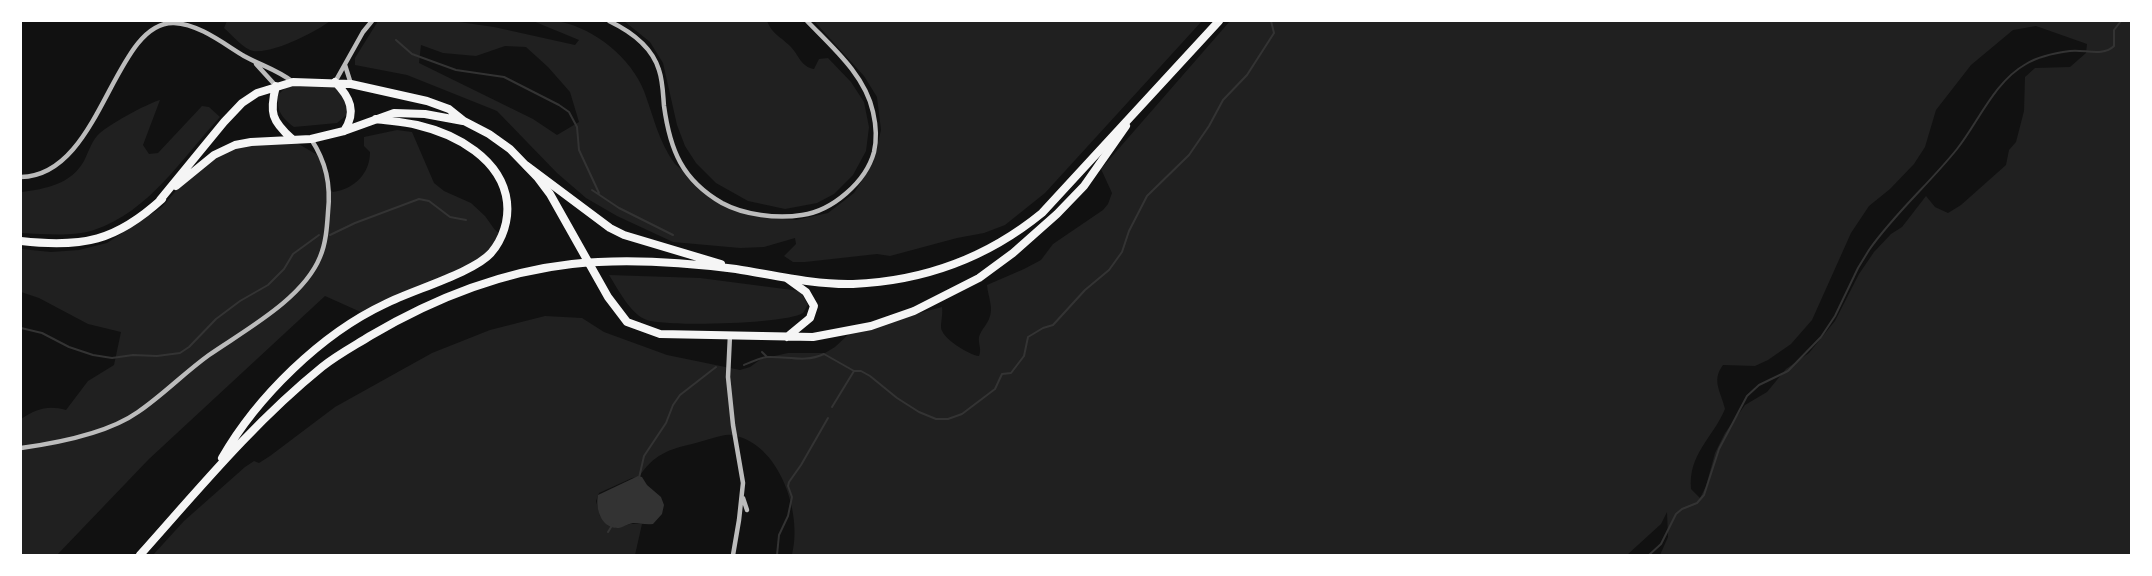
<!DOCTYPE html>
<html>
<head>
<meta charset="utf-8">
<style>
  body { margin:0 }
  #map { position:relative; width:2152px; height:576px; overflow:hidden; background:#111; font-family:Figtree,sans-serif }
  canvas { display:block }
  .frame { position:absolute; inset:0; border:22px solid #fff; pointer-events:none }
</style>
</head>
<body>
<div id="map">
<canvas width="2152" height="576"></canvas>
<div class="frame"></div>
</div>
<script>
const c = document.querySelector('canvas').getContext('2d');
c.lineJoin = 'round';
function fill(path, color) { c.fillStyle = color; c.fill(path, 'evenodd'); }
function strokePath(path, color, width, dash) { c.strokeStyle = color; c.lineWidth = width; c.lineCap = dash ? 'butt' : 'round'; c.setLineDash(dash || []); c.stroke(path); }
const green = new Path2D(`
  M227 21H330C316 32 267 57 250 50 240 45 232 35 224 28Z
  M378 21H452L494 27 575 45 579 40 533 21C542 21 552 20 561 22 595 29 631 58 644 91 653 115 659 143 675 164L718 201 759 217 796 220 828 213 854 193 873 163 881 130 877 97 864 76 814 21H1202L1045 193 1005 225 984 233 957 238 890 256 877 254 805 262H793L784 256 796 244 795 238 764 247 740 248 673 242 617 216 586 198 557 173 497 111 407 75 355 65V58ZM421 45 443 53 476 56 505 46 526 47 548 67 570 92 579 122 557 135 533 119 419 63Z
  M624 21H767C773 35 780 36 790 46 799 55 801 67 814 69L819 59 828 58 851 82 864 102 869 127 866 151 853 175 834 194 817 203 785 209 748 201 716 183 696 163 685 146 677 125 663 63 650 42Z
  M1230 21H2131V555H1660L1668 537 1667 512 1661 524 1627 555H792C803 514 780 443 732 435 724 433 702 442 692 444 669 449 653 455 639 477L632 478 599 493 596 501 600 516 616 528 630 524H642L635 555H153L184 521 245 467 254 461 259 463 270 456 335 407 432 353 490 330 545 316 582 318 604 332 667 355 740 370 750 367 761 359 788 353H825L835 347 852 331 942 307C943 314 941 321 941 327 941 338 969 355 979 356 982 349 978 344 979 337 981 330 986 326 989 319 994 308 988 297 987 285L1024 269 1041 260 1053 244 1103 210 1108 204 1112 193 1101 169ZM2036 26 2087 44 2086 53 2070 67 2035 68 2025 77 2024 111 2016 142 2009 150 2006 165 1961 205 1948 213 1935 207 1926 196 1902 227 1891 234 1874 252 1859 274 1835 321 1809 353 1786 369 1767 392 1745 405 1725 433 1715 453 1706 486 1700 498 1691 489C1688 454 1713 438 1725 409 1721 391 1711 381 1723 365L1755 366 1768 360 1791 344 1812 320 1851 233 1869 206 1890 189 1914 164 1925 147 1936 110 1971 65 2013 30Z
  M290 83 342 86 349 113 337 123 294 127C281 117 277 111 278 95Z
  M160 100 143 145 149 154 158 153 202 106 209 107 220 117C183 157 149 212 94 230 72 237 45 234 21 233V192C46 189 71 184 84 161 88 153 91 143 97 136 104 127 148 103 160 100Z
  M397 130 412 132 434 183 444 191 471 203 485 216 495 230 503 236 474 264 379 303 363 313 325 296 149 459 57 555H21V419C36 409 48 405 66 410L88 381 114 365 121 332 88 324 39 298 21 292V249L51 252 79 250 107 243 162 207 192 172 236 146 292 140 319 156 323 163 326 186 333 192C355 189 370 173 370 152L364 146V137Z
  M609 275 700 278 800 291 808 305C807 306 804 312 803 313 786 324 667 327 647 320 631 315 618 289 609 275Z`);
const water = new Path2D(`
  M638 476 642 477 647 485 661 497 664 505 662 514 653 524C646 525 640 523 633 523 628 524 623 527 619 528 601 529 595 508 598 495Z`);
const stream = new Path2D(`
  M396 40 412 54 456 70 504 77 559 105 569 112 577 127 579 150 599 193
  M592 190 619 208 673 235
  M330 235 355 223 419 199 429 201 450 217 466 220
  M21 328 42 333 69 347 93 355 112 358 133 355 157 356 180 353 189 347 216 319 240 301 268 285 284 269 293 254 319 235
  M762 352 767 357
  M744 365C751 362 760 358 767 357 787 356 805 363 824 354L854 371H861L870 376 897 398 919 412 936 419H948L962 414 995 389 1002 374 1011 373 1024 356 1028 337 1043 328 1053 325 1085 290 1109 270 1122 252 1129 231 1147 196 1189 155 1209 126 1223 100 1247 75 1274 33 1271 21
  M832 407 854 371
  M639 478 644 456 666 423 673 405 680 395 716 367
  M608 532 613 524
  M777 555 779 535 788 516 792 497 788 486 789 482 801 465 828 418
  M1649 555 1661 544 1676 514 1682 509 1697 503 1704 495 1719 449 1747 396 1759 385 1788 371 1821 337 1835 316 1858 268 1869 250C1895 213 1929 184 1957 149 1979 121 1994 82 2026 64 2039 56 2055 53 2070 51 2084 49 2103 57 2114 46V30L2121 21`);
const minor = new Path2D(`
  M609 21C630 31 652 47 659 70 663 82 663 95 664 106 670 150 682 180 722 203 744 215 777 219 802 215 832 211 866 182 874 152 877 139 876 125 873 112 865 75 832 47 807 21
  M256 64 276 86
  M345 65 351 84
  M335 82 363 32 372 21
  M21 177C102 176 113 21 174 23 199 24 224 44 244 56 260 65 278 70 293 82
  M730 335 728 377 733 425 743 483 739 520 733 555
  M21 448C57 443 107 434 138 412 163 395 184 373 209 355 245 330 303 299 320 257 326 243 327 227 328 212 331 184 326 162 311 139
  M743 498 747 510`);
const primary = new Path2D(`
  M335 82C350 97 357 112 344 131
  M276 86C269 113 272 121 292 139
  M176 186 214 155 235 145 251 142 311 139 344 131 394 113 425 114 463 121
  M160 200 224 122 242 103 257 93 293 82 351 84 427 101 449 109 464 121 489 134 510 149 538 178 550 194 608 297 627 322 660 334 813 337 871 326 914 311 979 278 1013 253 1057 214 1084 186 1126 126
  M21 241C83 248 116 241 162 199
  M787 337 810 318 814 306 806 292 788 279`);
const trunk = new Path2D(`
  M527 166 610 228 624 235 721 264
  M222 458C257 397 321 334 385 304 412 290 473 273 491 253 503 239 509 220 507 202 502 159 456 134 417 125 404 122 389 121 376 119
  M140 555C198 490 254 422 322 367 337 355 354 346 370 336 431 300 500 272 572 264 626 258 682 262 736 269 774 275 814 285 853 284 924 281 987 258 1042 213L1219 21`);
fill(green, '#202020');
fill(water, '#333');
strokePath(stream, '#333', 2);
strokePath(minor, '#bcbcbc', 4.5);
strokePath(primary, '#f5f5f5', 8);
strokePath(trunk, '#f5f5f5', 8);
</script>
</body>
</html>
